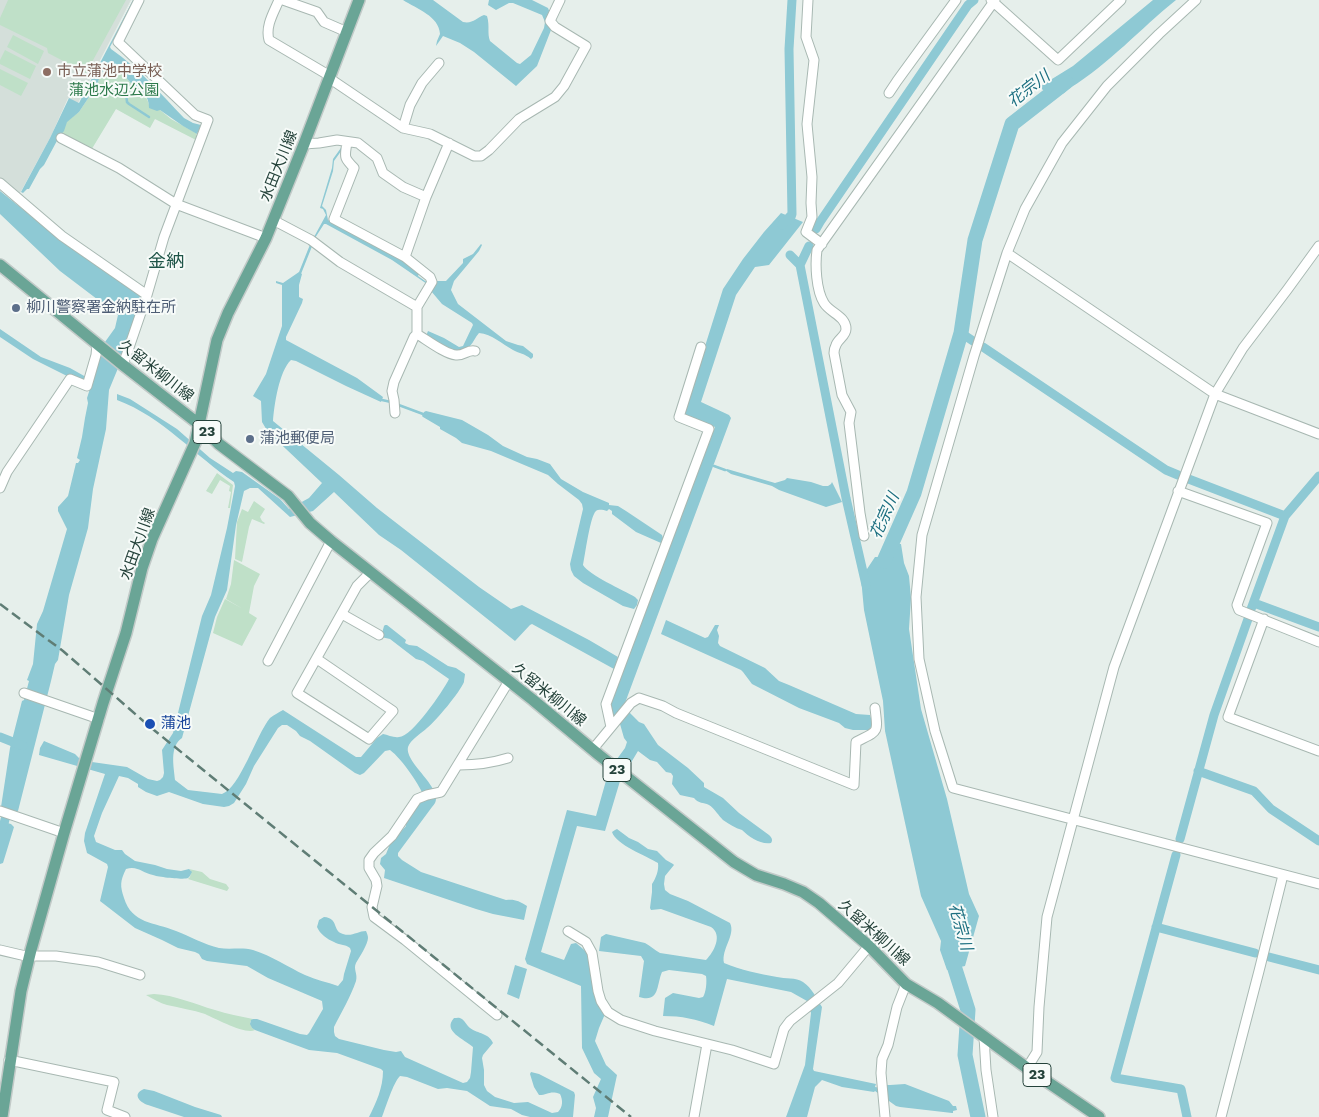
<!DOCTYPE html>
<html>
<head>
<meta charset="utf-8">
<style>
  body { margin:0 }
  canvas { display:block; background:#e6efeb }
</style>
</head>
<body>
<canvas width="1319" height="1117"></canvas>
<script>
const c = document.querySelector('canvas').getContext('2d');
c.lineJoin = 'round';
function fill(path, color) { c.fillStyle = color; c.fill(path, 'evenodd'); }
function strokePath(path, color, width, dash) { c.strokeStyle = color; c.lineWidth = width; c.lineCap = dash ? 'butt' : 'round'; c.setLineDash(dash || []); c.stroke(path); }
function label(font, color, halo, rows, align = 'center') {
  c.font = font + ' "Work Sans","Noto Sans JP",sans-serif'; c.lineWidth = 4; c.setLineDash([]); c.textBaseline = 'middle'; c.strokeStyle = halo; c.fillStyle = color; for (const [text, x, y, turn = 0] of rows) {
    c.save(); c.translate(x, y); c.rotate((+turn || 0) * Math.PI / 180); c.textAlign = isNaN(turn) ? turn : align; if (halo) c.strokeText(text, 0, 0); c.fillText(text, 0, 0); c.restore();
  }
}
const built = new Path2D(`
  M0 0H131L78 103 68 98 51 136 19 195 0 178Z`);
const green = new Path2D(`
  M8 0H126L86 73 48 53 47 48 0 25V18Z
  M13 35 44 51 38 64 7 47Z
  M5 50 36 66 30 79 0 64V60Z
  M136 65 138 67 132 72 135 80 131 84C139 89 147 95 149 105L160 110 171 119 196 133 197 136 196 140 155 119 150 128 116 109 90 152 60 135 67 121 79 112 97 85 100 76 106 68C117 67 123 73 130 82L132 80 129 72Z
  M0 69 28 83 21 96 0 85Z
  M217 473 233 485 230 508H228L231 492 229 491 230 486 220 480 212 494 206 491Z
  M254 501 265 509 260 517 262 521 265 523 264 524 252 519 249 527 242 562 235 559 237 522 242 509 248 512Z
  M234 560 260 574 254 586 249 613 257 618 242 646 213 633 217 617 225 599 243 609 226 599 231 584Z
  M189 869 202 872 210 879 226 884 229 888 227 891 188 879 190 877 191 871Z
  M154 994C175 995 194 1004 215 1010 227 1014 240 1016 253 1019L250 1022 252 1028 255 1030C246 1035 216 1019 205 1014 193 1010 180 1008 167 1005 160 1003 153 999 146 995Z`);
const water = new Path2D(`
  M133 0H134L110 47 111 49C139 68 161 94 184 118L193 123 201 125 197 134 183 126 160 110 157 111 149 108C149 93 140 92 131 83 122 74 121 66 105 68L100 76 97 85 79 112 67 122 64 131 59 137 44 165 40 169 29 189H27L23 193 21 192 50 138 69 98 79 103Z
  M403 0H433L463 22C473 24 476 18 484 15L487 16C490 26 487 33 490 41L517 63 520 64 531 55 544 28 545 22 542 15 513 3H509L496 10 488 5 489 0H532L548 8 550 13 551 30 537 66 516 86 474 52 460 43 443 36 436 46 437 41 440 34C439 16 417 9 403 0Z
  M1153 0H1176C1140 29 1109 64 1070 88 1067 89 1066 92 1064 93 1061 95 1056 96 1053 97L1039 87 1073 66Z
  M343 145 344 147 334 161 333 171 322 206 326 210 328 220 400 259 419 274 418 276 428 283 427 284 392 260 326 224H324L315 238 314 237 326 215 323 209 320 208 332 168 333 159Z
  M0 191 61 240 142 297 128 344 109 390 106 429 93 489 88 528 69 595 58 660 55 664 51 681 18 811 15 812 1 807 10 748 22 701 24 700 29 681 27 680 33 664 37 624 43 611 67 529 58 511V507L68 496 76 463H78L80 460 77 458 82 437 85 418 88 403 87 398 96 370 100 354 105 342 115 328 118 315 60 271 0 214Z
  M781 213 803 222 769 265 755 267 736 295 701 402 729 415 731 418 625 703V708L639 722 644 724 658 745 688 768 704 783V787L723 798 739 813 769 835C772 838 773 840 771 843 761 845 749 837 742 830 735 828 729 824 723 820 719 816 714 808 709 805 703 802 699 804 694 798L680 795 672 784 673 776 671 773 666 772 657 762 650 760 638 751 620 781 605 831 577 826 541 952 564 960 571 944 576 943 589 954 605 1014 599 1028 595 1041 606 1065 617 1075 608 1117H594L596 1108 593 1097 601 1079 594 1073 582 1048 581 986 527 964 525 959 567 810 596 816 609 770 625 748 627 742 624 738 620 724 614 719 610 706 715 427 686 415 684 413 723 289 743 259 764 232Z
  M481 244 482 245 479 251 454 281 451 290 458 304 506 341 518 345 523 346 533 354V357L531 359C524 353 520 354 513 350 502 344 492 334 479 333 475 337 474 342 470 346 456 360 439 343 426 336L428 331 444 338 459 347 463 346 473 325 472 323 442 304 431 291 435 281H446L463 263V259L473 254Z
  M299 272 302 274 299 285V297L303 299 302 303 286 337V340L357 378 383 397 381 402 346 386 296 361 291 360C279 371 274 406 273 421L339 475 377 508 479 587 511 609 522 605 589 640 618 657 614 669 532 624 530 625 515 641 401 550 379 535 334 492 313 511 290 517 258 488H250L244 491 236 525 227 590 215 617 182 738C169 747 174 767 175 780L188 790 222 794C240 788 256 735 270 718 274 715 279 712 283 710L356 757H361L377 738 383 734C388 735 394 738 399 737 412 737 443 691 449 679L423 661 416 659 390 639 381 637 384 626 385 625H387L406 640 405 643 409 645 417 646 448 666 456 668 465 674C465 675 464 681 464 682 460 692 436 721 427 728 422 733 410 740 408 747 404 764 450 792 432 807L398 853V856L402 860 421 872 506 900C515 899 519 901 527 906L524 920 493 914 476 909 384 878 385 870 380 864 381 858 386 854 390 844 406 826V819L413 810 423 799H425C420 785 402 759 390 750L385 751 364 773 360 775 355 773 310 741 300 736 296 731 287 725H282L278 728 254 766 246 784 234 803 229 806 224 807 203 804 169 792 157 796 146 792 138 787V784L128 778 119 776 102 813 94 836 96 842 115 850H122L125 854 135 861 155 865 167 869 181 871 189 869 192 872C191 873 190 877 188 878 185 880 157 877 153 875 143 873 137 865 126 869 120 881 120 886 124 898 132 924 154 922 176 931 189 936 205 945 219 948 230 950 242 947 253 950 272 956 288 967 305 975 316 980 327 982 338 986L343 980 344 974 351 951 350 948C345 944 339 945 334 942 327 939 320 934 317 927L319 920 324 917C339 918 332 931 343 934 352 937 358 931 366 931 367 933 368 936 368 938 368 944 359 958 356 963 353 969 358 974 356 981 351 996 341 1013 334 1027V1032L335 1036 339 1039 384 1050 396 1052 401 1051 405 1057 463 1083 467 1082 470 1078 471 1072 473 1047C464 1039 442 1031 454 1018 457 1018 459 1017 462 1019 465 1021 467 1026 470 1028 478 1034 489 1033 493 1043L483 1055 482 1058 484 1070V1085L487 1091 495 1097 514 1103 528 1102 552 1113 558 1112C563 1107 563 1100 560 1094 550 1090 548 1095 539 1095L534 1087 530 1074 531 1072 539 1074 574 1092 575 1095 573 1117H530L522 1115 511 1109 490 1106 467 1091 447 1088 438 1089 407 1077 400 1076C393 1083 386 1107 382 1117H369C376 1103 383 1088 383 1071L381 1069 337 1053 309 1050 255 1030 252 1028 250 1024 251 1020 253 1019H257L300 1034 307 1035 309 1033 323 1009 322 1001 268 978 247 966 207 961 202 959 199 954 195 952 178 948 162 940 135 928 100 901 108 867 107 864 87 853 84 841 85 833 105 774 39 755 40 748 44 741 75 754 80 759 92 762 127 767 148 779 157 781 160 780 163 777 164 773 162 750 173 733 202 616 211 595 227 528 235 486 234 482C195 456 163 417 117 400V394L130 399 177 429 210 458 233 473 236 471 242 472 280 499 289 509 309 498 322 483 268 432 262 422 261 401 253 396 266 374 282 326V285L276 283V281L283 283Z
  M0 329 41 357 70 368 86 377 83 384 33 359 0 337Z
  M426 411 462 420 488 435 503 446 527 457 537 459 550 464 561 479 583 492 609 503V505L618 506 626 511 662 535 663 538 661 543 636 532 612 514V511L609 509 607 511C603 510 599 509 596 511 590 516 585 556 583 565 589 575 623 590 635 597L638 600 637 605 634 609 623 606 583 583 574 576 571 570 570 564 583 509 582 504 579 500 558 484 548 475 491 451 462 443 456 438 440 429V427L423 417 422 416 424 412Z
  M727 469 775 483 785 480 787 478 811 482 823 486H828L831 484 832 482 842 502 826 507 779 490 772 486 731 474 725 470Z
  M888 542 901 544 904 563 909 576 911 598 909 629 921 709 947 799 969 894 979 916 965 966 947 970 940 950 941 941 921 896 885 731 883 701 864 610 861 578 875 557H881Z
  M666 620 705 638 708 637 715 625H719L717 630 719 636 718 643 720 646 765 668 779 681 789 685 856 714 870 715 872 722 871 727 869 730H853L845 728 839 723 799 708 752 684 743 672 741 670 661 634Z
  M0 821 11 824 14 827 3 863 0 864Z
  M617 829 629 838 638 842 648 849 657 851 666 860 673 864 674 865 665 876 664 884 665 890 670 894 688 901 730 923C736 935 721 949 724 963 741 970 759 974 777 977 785 979 796 977 803 982 812 988 817 999 822 1007L813 1069 814 1071 876 1084 875 1087 881 1088 882 1085H890L905 1084 949 1101 953 1106H956L957 1110 953 1111V1113H952L900 1107 896 1106 875 1091 874 1092 842 1087 822 1080 815 1087 807 1117H786L805 1065 811 1013 807 1001 791 992 727 979 714 1026C696 1019 682 1016 663 1016L665 998 673 993 699 998 703 997C706 992 707 982 706 976L702 974 669 970 662 972C656 986 660 1003 639 997L644 961 641 956 599 951 601 937 606 934 645 943C651 946 654 950 660 953L706 960C714 952 723 935 711 927L661 909 651 910 650 908 652 892V884C656 878 659 870 658 863 647 856 616 845 612 832L615 830Z
  M515 965 527 969 519 999 507 994Z
  M144 1089 154 1091 195 1107 221 1115 222 1117H184L148 1105C139 1102 132 1094 144 1089Z`);
const stream = new Path2D(`
  M134 83 126 93 127 102 129 104 149 117
  M300 273 312 243
  M382 400 391 402
  M396 404 423 414
  M714 466 725 470`);
const canal = new Path2D(`
  M790 220 792 214 789 49 792 0
  M782 225 792 214
  M816 229 820 222 968 5 974 0
  M790 255 800 265 846 498 866 585
  M800 265 809 246
  M961 333 973 341
  M983 347 1166 470 1178 475
  M1186 478 1285 516 1250 612
  M1285 516 1319 476
  M1254 603 1319 627
  M0 737 23 746
  M1198 771 1254 791 1271 809 1319 841
  M0 839 8 808
  M1180 839 1214 715 1248 619
  M1176 855 1115 1078 1181 1089 1187 1117
  M1156 927 1255 953
  M1269 957 1319 970`);
const river = new Path2D(`
  M884 561 914 493 961 333 975 240 1012 124 1066 82
  M949 950 968 1010 965 1055 978 1117`);
const minor = new Path2D(`
  M279 0C274 12 265 26 269 40L330 76
  M283 0 317 12 324 22 347 32
  M808 0 806 37 814 60 807 124 812 177 811 203 812 217 806 232 822 244
  M991 0 1058 60 1121 0
  M1196 0 1159 34 1107 86 1062 143 1025 209 1007 253 974 356 922 535 916 597 919 659 935 731 953 788 1319 884
  M329 78 403 128 430 134 474 156H481L489 150 519 119 555 97 564 86 586 46 555 27 550 21 560 0
  M889 93 897 81 956 0
  M403 128 410 105 422 83 439 63
  M61 138 119 168 176 204 266 238
  M347 142C345 157 343 157 354 168L334 219 405 257
  M304 144 319 143 337 140 358 143 377 158 383 173 403 187 426 197
  M0 183 62 236 147 295
  M273 220 311 240 340 262 417 307 432 282 430 277 405 257 426 197 449 143
  M1007 253 1215 394 1319 434
  M417 334C427 340 445 354 456 355 464 356 468 349 475 351
  M123 365 147 295 164 237 208 120 195 115 118 42 139 0
  M395 413 394 400 392 391 394 382 414 337 417 334V307
  M0 488 7 472 70 379 87 386 96 355 97 344
  M1178 491 1267 523 1237 605 1239 610 1319 642
  M864 536 860 513 849 423 851 412 842 395 834 353C834 351 835 347 836 345 838 339 846 336 846 329 846 316 830 313 824 303 816 290 815 265 817 250L995 0
  M342 614 379 635
  M1264 619 1228 717 1319 751
  M317 659 393 711 369 739 297 693 357 586 371 572
  M268 661 331 541
  M24 693 99 719
  M611 727 606 704 709 429 679 417 701 347
  M593 749 631 703 639 698 663 706 676 713 854 785 856 742C879 730 878 734 875 708
  M459 765C476 765 492 763 508 758
  M0 811 64 833
  M568 931 586 942 592 953 598 991 601 1001 608 1012 621 1020 655 1031 732 1050 774 1064 784 1029 790 1021 838 983 869 946
  M0 950 30 957 33 956H56L98 962 140 975
  M497 1015 405 940 374 917 372 907 377 886 376 880 369 868V860L374 853 392 836 417 799 427 795 441 792 509 681
  M984 1037 986 1070 993 1117
  M9 1060 114 1082 107 1110 125 1117
  M1027 1068 1037 1052 1039 1007 1047 917 1114 667 1215 394 1243 348 1287 290 1319 246
  M694 1117 707 1044
  M885 1117 881 1073 882 1059 888 1045 897 1007 906 984
  M1221 1117 1259 971 1283 875`);
const major = new Path2D(`
  M0 265 123 365 200 425 219 444 288 496 310 523 331 541 533 700 599 755 734 862 756 875 784 884 803 892 819 903 869 946 906 984 938 1003 1027 1068 1099 1117
  M2 1117 21 991 31 950 64 833 103 703 126 633 142 568 152 539 195 443 217 340 228 313 266 238 304 144 359 0`);
const rail = new Path2D(`
  M0 604 63 651 149 726 631 1117`);
const markers = [
  [47,72,5,"#8d6e63"],
  [16,308,5,"#5c6f8a"],
  [250,439,5,"#5c6f8a"],
  [150,724,6,"#1a4fb4"]
];
const shields = [
  [207,432,28],
  [617,770,28],
  [1037,1075,28]
];
const shieldNames = [
  ["23",207,432],
  ["23",617,770],
  ["23",1037,1075]
];
const educationNames = [
  ["市立蒲池中学校",57,72]
];
const parkNames = [
  ["蒲池水辺公園",114,91]
];
const streetNames = [
  ["水田大川線",279,166,-68],
  ["久留米柳川線",156,371,38],
  ["水田大川線",138,544,-70],
  ["久留米柳川線",549,695,39],
  ["久留米柳川線",874,933,42]
];
const serviceNames = [
  ["柳川警察署金納駐在所",26,308],
  ["蒲池郵便局",260,439]
];
const transitNames = [
  ["蒲池",161,724]
];
const waterNames = [
  ["花宗川",1029,89,-38],
  ["花宗川",885,516,-66],
  ["花宗川",960,927,74]
];
const quarterNames = [
  ["金納",166,262]
];
fill(built, '#d4dfda');
fill(green, '#bfe0c8');
fill(water, '#8ec9d4');
strokePath(stream, '#8ec9d4', 2.5);
strokePath(canal, '#8ec9d4', 9);
strokePath(river, '#8ec9d4', 15);
strokePath(minor, '#a8b8b2', 11);
strokePath(major, '#c2cac8', 14);
strokePath(minor, '#fff', 9);
strokePath(major, '#6aa596', 11);
strokePath(rail, '#5f7d75', 2.5, [10, 5]);
for (const [x, y, r, color] of markers) { const dot = new Path2D(); dot.arc(x, y, r, 0, 2 * Math.PI); c.fillStyle = color; c.fill(dot); strokePath(dot, '#f7fbf9', 2); }
for (const [x, y, w] of shields) { const box = new Path2D(); box.roundRect(x - w / 2, y - 11.5, w, 23, 4); c.fillStyle = '#f7fbf9'; c.fill(box); strokePath(box, '#24423a', 1); }
label('bold 14px', '#24423a', null, shieldNames);
label('15px', '#785e54', '#f7fbf9', educationNames, 'left');
label('15px', '#2d7a4b', '#f7fbf9', parkNames);
label('15px', '#24423a', '#f7fbf9', streetNames);
label('15px', '#4e5e75', '#f7fbf9', serviceNames, 'left');
label('15px', '#164399', '#f7fbf9', transitNames, 'left');
label('italic 16px', '#1c6f80', '#f7fbf9', waterNames);
label('18px', '#1f5548', '#f7fbf9', quarterNames);
</script>
</body>
</html>
